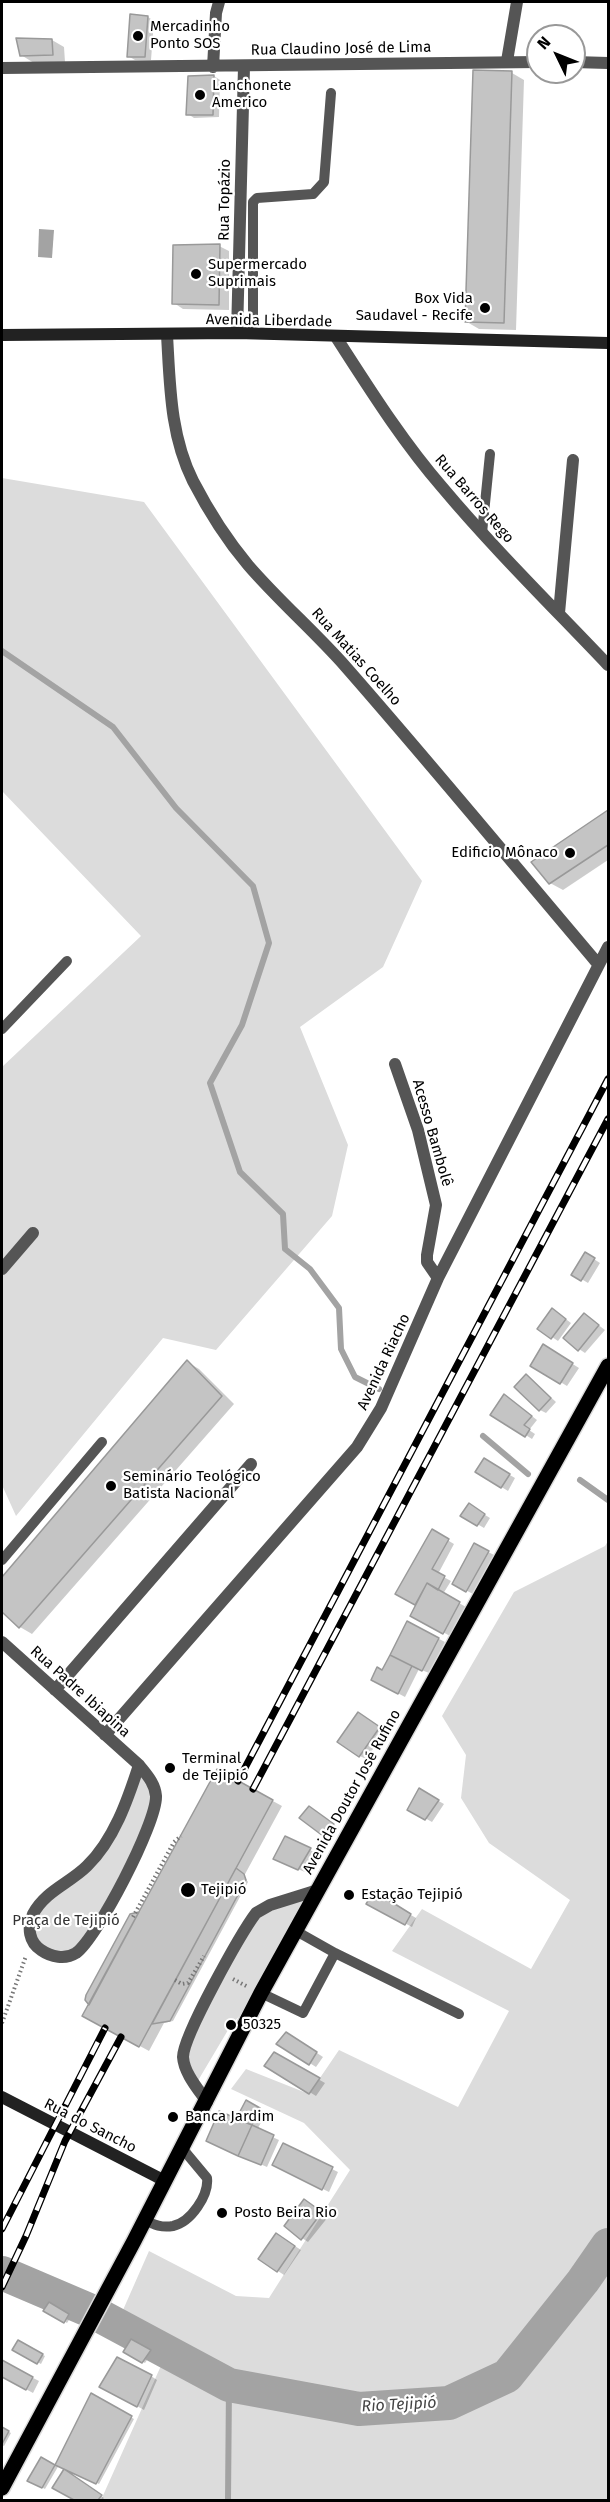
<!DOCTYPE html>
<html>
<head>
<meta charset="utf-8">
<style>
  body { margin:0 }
  #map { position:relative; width:610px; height:2502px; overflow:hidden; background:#fff; font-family:"Fira Sans",sans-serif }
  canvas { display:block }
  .frame { position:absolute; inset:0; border:3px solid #000; pointer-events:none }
  .north { position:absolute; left:526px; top:24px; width:60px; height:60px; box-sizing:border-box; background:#fff; border:2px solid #999; border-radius:50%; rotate:313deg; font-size:16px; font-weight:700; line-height:24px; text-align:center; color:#000 }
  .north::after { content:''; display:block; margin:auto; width:21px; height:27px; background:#000; clip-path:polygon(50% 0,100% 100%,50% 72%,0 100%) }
</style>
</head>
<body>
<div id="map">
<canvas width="610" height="2502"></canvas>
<div class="frame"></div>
<div class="north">N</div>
</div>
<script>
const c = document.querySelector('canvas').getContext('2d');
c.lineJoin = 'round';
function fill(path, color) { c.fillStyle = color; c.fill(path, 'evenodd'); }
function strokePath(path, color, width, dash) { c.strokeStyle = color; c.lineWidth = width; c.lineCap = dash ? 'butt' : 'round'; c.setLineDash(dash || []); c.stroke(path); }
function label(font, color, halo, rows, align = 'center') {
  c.font = font + ' "Fira Sans",sans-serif'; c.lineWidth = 4.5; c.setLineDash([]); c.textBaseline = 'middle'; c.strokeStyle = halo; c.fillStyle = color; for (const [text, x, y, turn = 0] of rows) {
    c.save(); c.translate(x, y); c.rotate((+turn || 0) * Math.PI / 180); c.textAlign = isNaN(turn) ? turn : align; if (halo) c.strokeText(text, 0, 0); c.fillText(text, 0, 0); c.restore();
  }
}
const green = new Path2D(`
  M2 478 144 502 422 881 383 967 300 1027 348 1145 332 1216 216 1350 163 1338 16 1516 2 1485V1067L141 936 2 791Z
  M608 1541V2500H101L164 2359 123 2310 149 2251 236 2296 269 2298 350 2170 304 2123 231 2089 246 2069 309 2094 339 2050 458 2107 509 2011 392 1951 422 1909 531 1969 570 1900 489 1843 461 1798 466 1755 442 1716 514 1592 605 1546Z
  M142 1767 157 1796 92 1942 58 1956 32 1941V1915L88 1862Z
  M304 1899 261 1993 231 2025 196 2084 186 2065 190 2033 257 1913Z`);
const water = new Path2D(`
  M39 229 54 230 52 258 38 257Z`);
const shadow = new Path2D(`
  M148 17 154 21 151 60H135L128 56Z
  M52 40 64 47 65 62 34 63 21 55Z
  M512 73 524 80 516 330 479 329 467 322Z
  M214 76 220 80 219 117 194 118 188 114Z
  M219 246 229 251V310L183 309 174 303Z
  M608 811V860L563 890 550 883 533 863Z
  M586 1254 600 1263 588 1283 573 1274Z
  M559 1314 571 1323 558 1341 552 1337Z
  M585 1315 605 1330 585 1353 579 1349Z
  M544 1346 579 1368 567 1386 532 1365Z
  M187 1362 199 1369 234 1404 32 1634 20 1627 2 1610V1579Z
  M532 1380 556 1402 546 1413 540 1410Z
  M511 1400 537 1420 529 1430 535 1434 532 1439 492 1414Z
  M484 1460 515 1478 508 1491 477 1472Z
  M469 1505 490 1518 484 1528 462 1515Z
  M432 1531 454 1544 438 1574 451 1581 443 1594 466 1607 450 1636 412 1615 417 1604 397 1593Z
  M475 1545 494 1555 473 1594 454 1584Z
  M408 1623 445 1642 429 1673 419 1669 405 1697 373 1680 383 1672Z
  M364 1718 385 1732 366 1759 360 1756Z
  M218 1771 282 1806 244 1876 248 1882 173 2021 164 2023 149 2051 85 2016Z
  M419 1790 444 1804 432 1822 409 1809Z
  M315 1812 339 1828 330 1839 324 1835Z
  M286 1838 316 1853 305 1872 281 1862Z
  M374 1893 416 1918 412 1927 368 1904Z
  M293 2037 323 2057 316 2067 279 2044Z
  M274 2054 325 2083 316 2096 266 2065Z
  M246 2102 266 2113 257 2130 279 2140 267 2167 214 2144 237 2121Z
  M280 2168 332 2169 338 2172 329 2192Z
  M311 2204 328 2217 308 2242 302 2238Z
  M283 2238 301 2250 284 2275 278 2271Z
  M49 2304 71 2317 67 2323 45 2310Z
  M132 2341 152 2353 145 2363 125 2352Z
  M19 2342 45 2356 41 2364 14 2349Z
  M2 2362 39 2381 33 2393 2 2376Z
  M151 2376 157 2380 144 2410 101 2386Z
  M91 2395 134 2419 99 2484 59 2465 45 2489 29 2481 42 2459 56 2466Z
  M2 2428 11 2433 4 2446 2 2445Z
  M65 2470 104 2498 102 2500H77L54 2487Z`);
const stream = new Path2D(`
  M2 651 113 727 176 808 253 886 269 943 242 1025 210 1083 240 1172 283 1214 285 1249 310 1269 339 1308 341 1349 355 1377 379 1389
  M483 1436 528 1474
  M580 1480 608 1500
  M228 2500 229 2385`);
const river = new Path2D(`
  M2 2273 91 2311 229 2385 359 2409 449 2403 507 2376 583 2281 608 2245`);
const building = new Path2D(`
  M130 14 148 16 145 57H127Z
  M16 38 52 39 53 55 20 56Z
  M473 70 512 71 504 323 465 322Z
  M214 75 213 115H186L188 76Z
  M220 244 219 305 172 304 173 245Z
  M608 810V845L549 884 531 862Z
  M585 1252 595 1258 581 1281 571 1275Z
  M552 1308 566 1319 551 1339 537 1329Z
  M584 1313 599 1325 578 1351 563 1338Z
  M543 1344 573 1363 560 1384 530 1366Z
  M187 1360 222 1396 19 1628 2 1612V1577Z
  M526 1374 551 1398 539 1411 514 1387Z
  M504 1394 532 1416 524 1425 530 1429 525 1437 490 1415Z
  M484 1458 510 1474 501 1488 475 1472Z
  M469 1503 485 1514 477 1526 460 1516Z
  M432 1529 449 1539 432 1569 445 1576 438 1590 427 1583 415 1605 395 1594Z
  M474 1543 489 1551 466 1592 452 1584Z
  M427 1583 460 1602 443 1634 410 1616Z
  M407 1621 439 1638 422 1671 390 1655Z
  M390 1655 412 1666 398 1694 371 1680 377 1667 382 1670Z
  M358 1712 380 1727 359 1757 337 1742Z
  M217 1769 273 1800 139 2047 82 2016Z
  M419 1788 439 1800 425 1820 407 1810Z
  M309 1806 334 1824 323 1836 299 1818Z
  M285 1836 311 1848 298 1870 273 1859Z
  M236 1868 244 1874 246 1880 170 2021 152 2024Z
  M374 1891 411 1914 405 1925 366 1904Z
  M139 1912 89 2005 85 2000 86 1995 130 1914Z
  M286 2032 317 2052 309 2065 276 2044Z
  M274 2052 320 2078 309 2094 264 2066Z
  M246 2100 260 2108 252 2125 236 2119Z
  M219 2111 252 2125 238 2156 206 2141Z
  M252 2125 274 2135 261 2165 238 2156Z
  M283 2143 333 2167 322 2190 272 2165Z
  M304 2199 322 2212 301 2240 284 2226Z
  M276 2233 295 2246 277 2272 258 2259Z
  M49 2302 69 2314 64 2323 43 2311Z
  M131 2339 151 2350 142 2363 123 2352Z
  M18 2340 43 2354 37 2364 12 2350Z
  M117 2357 152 2375 137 2407 99 2387Z
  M2 2360 33 2377 26 2390 2 2377Z
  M91 2393 132 2416 96 2484 55 2465Z
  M2 2427 9 2431 2 2444Z
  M41 2457 55 2465 42 2488 27 2481Z
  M64 2469 102 2495 98 2500H74L52 2488Z`);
const path = new Path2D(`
  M133 1917 174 1842 181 1836
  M233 1979 248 1987
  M175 1980 182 1984 188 1983 204 1956
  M2 2023 26 1956`);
const lane = new Path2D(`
  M249 334 253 321V202L257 198 313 194 324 182 331 93
  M482 533 490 454
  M2 1029 67 961
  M2 1560 102 1442
  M296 1931 335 1953 459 2014
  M261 1993 303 2013 335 1953
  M145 2220C154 2225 162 2228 173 2226 191 2222 209 2195 207 2178L182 2148`);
const street = new Path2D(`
  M507 61 517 2
  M574 62 608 63
  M213 67 216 13 219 2
  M2 68 538 62
  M237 333 244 67
  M167 335C170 385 170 435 193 481 208 510 227 540 248 565 278 600 314 631 345 666 431 764 514 865 598 964
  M336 337C369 388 402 441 442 487 494 549 552 606 608 665
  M559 613 573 460
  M395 1064 418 1130 436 1205 427 1255V1262L438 1278
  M2 1269 33 1233
  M2 1642 139 1765C146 1774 155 1783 156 1796 157 1823 97 1938 76 1953 65 1960 51 1957 41 1950 29 1942 27 1928 33 1914 45 1891 70 1883 87 1866 114 1840 128 1799 139 1765
  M55 1690 251 1464
  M105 1735 357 1447 381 1408 438 1278 608 947
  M207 2102C198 2089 184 2073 183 2057 183 2036 241 1933 256 1913L270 1905 318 1890`);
const secondary = new Path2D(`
  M2 335 237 333 608 343
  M2 2097 165 2181`);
const primary = new Path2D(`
  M2 2488 134 2241 261 1993 608 1366`);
const rail = new Path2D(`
  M238 1781 608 1079
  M253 1789 608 1119
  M2 2229 105 2028
  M2 2287 26 2236 65 2141 121 2037`);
const markers = [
  [138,36,6,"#000"],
  [200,95,6,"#000"],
  [196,274,6,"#000"],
  [485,308,6,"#000"],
  [570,853,6,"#000"],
  [111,1486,6,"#000"],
  [170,1768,6,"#000"],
  [188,1890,8,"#000"],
  [349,1895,6,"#000"],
  [231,2025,6,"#000"],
  [173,2117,6,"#000"],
  [222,2213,6,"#000"]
];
const poiNames = [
  ["Mercadinho",150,27],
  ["Ponto SOS",150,44],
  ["Lanchonete",212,86],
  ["Americo",212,103],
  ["Supermercado",208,265],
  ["Suprimais",208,282],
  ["Box Vida",473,299,"right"],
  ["Saudavel - Recife",473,316,"right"],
  ["Edificio Mônaco",558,853,"right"],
  ["Seminário Teológico",123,1477],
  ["Batista Nacional",123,1494],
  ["Terminal",182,1759],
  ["de Tejipió",182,1776],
  ["Tejipió",201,1890],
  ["Estação Tejipió",361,1895],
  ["50325",243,2025],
  ["Banca Jardim",185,2117],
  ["Posto Beira Rio",234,2213]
];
const streetNames = [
  ["Rua Claudino José de Lima",341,49,-1],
  ["Rua Topázio",225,200,-89],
  ["Avenida Liberdade",269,321,1],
  ["Rua Barros Rego",474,499,49],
  ["Rua Matias Coelho",356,657,48],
  ["Acesso Bambolê",432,1133,74],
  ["Avenida Riacho",384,1362,-65],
  ["Rua Padre Ibiapina",80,1692,42],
  ["Avenida Doutor José Rufino",352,1792,-61],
  ["Rua do Sancho",90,2126,27]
];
const parkNames = [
  ["Praça de Tejipió",66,1921]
];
const waterNames = [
  ["Rio Tejipió",399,2405,-3]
];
fill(green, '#dcdcdc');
fill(water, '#a3a3a3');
fill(shadow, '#0003');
strokePath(stream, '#a3a3a3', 6);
strokePath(river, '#a3a3a3', 34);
fill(building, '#c4c4c4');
strokePath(building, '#999', 1.5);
strokePath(primary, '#dbdbdb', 18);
strokePath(path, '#777', 4, [1.5, 3]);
strokePath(lane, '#555', 10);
strokePath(street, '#555', 12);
strokePath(secondary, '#222', 12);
strokePath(primary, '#000', 15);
strokePath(rail, '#000', 7);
strokePath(rail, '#fff', 4.5, [14]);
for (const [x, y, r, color] of markers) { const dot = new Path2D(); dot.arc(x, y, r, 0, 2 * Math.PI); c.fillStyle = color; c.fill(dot); strokePath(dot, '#fff', 2); }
label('15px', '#000', '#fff', poiNames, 'left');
label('15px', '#000', '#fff', streetNames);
label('15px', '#333', '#fff', parkNames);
label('italic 16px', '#444', '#fff', waterNames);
</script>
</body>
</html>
